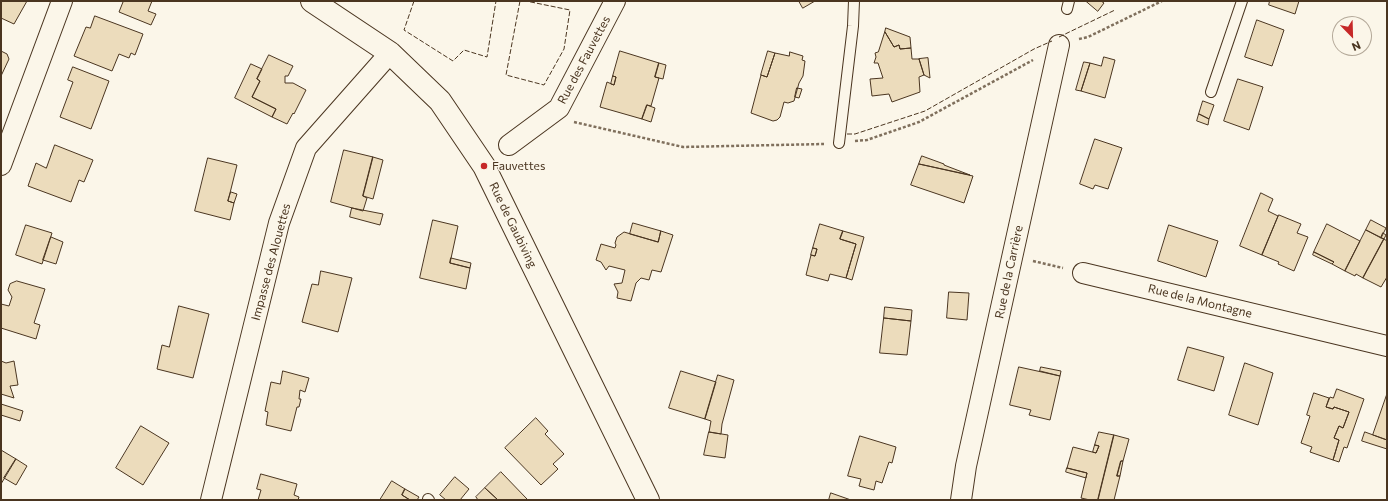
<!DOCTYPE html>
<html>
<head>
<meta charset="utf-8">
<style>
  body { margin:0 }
  #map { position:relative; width:1388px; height:501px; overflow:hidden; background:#fbf6e9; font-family:Commissioner,sans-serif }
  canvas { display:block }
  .frame { position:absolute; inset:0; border:2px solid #4a3520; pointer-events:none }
  .north { position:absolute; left:1332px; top:16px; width:40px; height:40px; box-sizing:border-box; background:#fbf6e9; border:1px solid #b4a999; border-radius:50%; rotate:157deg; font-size:11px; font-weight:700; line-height:16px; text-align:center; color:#4a3520 }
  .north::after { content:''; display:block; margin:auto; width:14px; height:18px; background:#c62828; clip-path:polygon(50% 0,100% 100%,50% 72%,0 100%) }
</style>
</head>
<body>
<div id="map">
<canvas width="1388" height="501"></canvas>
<div class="frame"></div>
<div class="north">N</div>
</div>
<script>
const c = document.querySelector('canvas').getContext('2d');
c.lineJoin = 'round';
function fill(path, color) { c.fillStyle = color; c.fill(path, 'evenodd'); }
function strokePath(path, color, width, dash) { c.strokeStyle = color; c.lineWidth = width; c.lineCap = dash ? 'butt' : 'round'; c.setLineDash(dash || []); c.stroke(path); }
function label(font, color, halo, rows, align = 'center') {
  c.font = font + ' Commissioner,sans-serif'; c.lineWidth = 3; c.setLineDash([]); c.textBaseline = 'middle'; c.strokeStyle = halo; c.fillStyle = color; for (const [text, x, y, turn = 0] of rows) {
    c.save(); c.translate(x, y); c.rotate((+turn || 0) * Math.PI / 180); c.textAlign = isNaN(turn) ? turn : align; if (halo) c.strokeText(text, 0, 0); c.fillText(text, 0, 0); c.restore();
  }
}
const building = new Path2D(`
  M1 1H27L14 24 1 18Z
  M119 1H152L148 11 156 14 151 25 119 12 123 2Z
  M799 1H815L803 8Z
  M1086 1H1101L1104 3 1098 11Z
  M1270 1H1299L1295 14 1269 5Z
  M95 16 143 34 135 55 131 53 129 58 119 54 112 71 74 56 86 27 90 28Z
  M1257 20 1284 30 1272 66 1245 57Z
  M886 28 910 37 911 48 900 49 899 45 894 47 885 32Z
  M885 32 894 47 899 45 900 49 911 48 912 59H919L924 75 919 77 920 92 892 102 889 94 872 96 870 79 883 78 878 63H874L876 57 875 53 878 52Z
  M1 51 7 54 9 59 1 76Z
  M620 51 659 63 655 77 659 78 651 106 647 105 642 119 600 107 607 82 614 85 616 77 613 76Z
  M768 51 775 53 767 77 761 75Z
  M790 52 803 56 802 60 805 61 803 76 799 83 794 101 788 103 784 102 780 117 777 120 773 121 751 113 761 75 767 77 775 53 789 56Z
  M269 55 293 66 288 76H285V83H293L306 90 294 114 293 113 287 124 272 117 276 109 252 97 260 81 257 79Z
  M1104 57 1115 60 1105 98 1081 91 1090 63 1101 66Z
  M928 58 930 78 924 75 919 59Z
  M1084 62 1090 63 1081 91 1076 90Z
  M659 63 666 65 663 79 655 77Z
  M251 64 262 69 257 79 260 81 252 97 276 109 272 117 235 98Z
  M73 67 109 81 91 129 60 117 73 82 68 80Z
  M613 76 616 77 614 85 611 84Z
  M1238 79 1263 87 1249 130 1224 121Z
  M797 88 802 89 799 98 795 97Z
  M1203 101 1214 105 1209 119 1199 114Z
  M647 105 655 108 651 122 642 119Z
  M1199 114 1209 119 1208 125 1197 121Z
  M1095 139 1122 148 1108 189 1095 185 1093 189 1080 184Z
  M55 145 93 160 84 182 79 180 71 202 28 186 36 163 46 168Z
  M344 150 373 157 363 196 367 198 363 211 331 202Z
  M922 156 944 164V165L970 175 919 164Z
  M373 157 383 160 373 199 363 196Z
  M208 158 237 165 228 201 234 203 230 220 195 211Z
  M919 164 973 176 964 203 911 185Z
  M231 192 237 194 234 203 228 201Z
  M1261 193 1273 199 1268 211 1278 216 1262 255 1240 246Z
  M352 208 383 214 380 225 350 217Z
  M1279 215 1301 224 1297 233 1308 237 1294 271 1278 264 1279 262 1262 255Z
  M433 220 458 226 450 263 470 268 466 289 420 278Z
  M1371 220 1386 228 1381 238 1366 230Z
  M633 223 661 231 658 242 630 234Z
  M820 224 843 231 840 239 856 244 846 278 830 274 828 281 806 275 811 255 815 256 817 249 813 248Z
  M1327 224 1360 241 1345 271 1332 264 1334 262 1314 252Z
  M26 225 52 233 42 264 16 255Z
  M1169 225 1218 241 1206 277 1158 261Z
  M1366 230 1384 239 1363 278 1356 274 1355 276 1345 271Z
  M661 231 673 235 661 272 652 270 649 280 641 278 636 283 631 301 617 298 618 292 614 284 622 283 625 270 609 266 606 270 601 262 596 260 601 244 615 248 616 245 615 243 617 237 624 232 658 242Z
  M843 231 864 237 852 280 846 278 856 244 840 239Z
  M1383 233 1386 235 1384 239 1381 238Z
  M51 237 63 242 56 264 43 260Z
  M1384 239 1387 241V277L1381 287 1363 278Z
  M813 248 817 249 815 256 811 255Z
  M1314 252 1334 262 1332 264 1313 255Z
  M451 258 471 263 470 268 450 263Z
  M321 271 352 278 338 332 302 322 312 284 318 285Z
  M17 281 45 289 34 323 40 325 36 339 1 328V304L9 306 12 297 8 290 10 284Z
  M949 292 969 293 967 320 947 318Z
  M179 306 209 314 193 378 157 369 162 345 169 347Z
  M885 307 912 310 911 321 884 318Z
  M884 318 911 321 907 355 880 353Z
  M1188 347 1224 357 1214 391 1178 380Z
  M1 361 6 363 14 361 18 385 10 386 14 398 1 394Z
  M1245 363 1273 373 1258 425 1229 415Z
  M1019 367 1060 376 1050 420 1029 415 1031 410 1010 405Z
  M1041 367 1061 371 1060 376 1040 371Z
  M283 371 309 378 305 392 300 390 299 399H301L299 407H297L291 431 266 425 268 412 265 411 271 382 280 384Z
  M681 371 716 382 705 419 669 408Z
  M718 375 734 380 722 424 721 434 709 432 711 421 705 419Z
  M1337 389 1364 399 1347 448 1344 447 1339 462 1333 460 1339 440 1334 438 1339 426 1343 428 1349 412 1334 407 1333 409 1326 407 1330 397 1333 398Z
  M1314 393 1329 398 1326 407 1333 409 1334 407 1349 412 1343 428 1339 426 1334 438 1339 440 1333 460 1310 452 1312 447 1301 443 1310 416 1307 415Z
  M1387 394V440L1373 435Z
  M1 404 23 411 20 421 1 415Z
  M536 418 548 431 545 434 564 454 553 464 558 469 541 485 505 448Z
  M141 426 169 443 143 485 116 468Z
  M709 432 728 435 725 458 704 455Z
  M1099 432 1114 435 1098 500H1090L1081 498 1087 473 1067 468 1073 447 1096 453 1099 446 1095 445Z
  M1365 432 1387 440V449L1362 441Z
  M1114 435 1129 439 1123 461H1121L1117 476H1120L1114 500H1098Z
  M860 436 896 447 892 463 889 462 882 483 876 481 874 490 859 486 861 479 848 476Z
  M1095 445 1099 446 1096 453 1093 452Z
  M1 450 16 459 1 484Z
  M16 459 27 466 16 485 4 478Z
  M1121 461H1123L1120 476H1117Z
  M1067 468 1087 473 1086 478 1066 472Z
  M501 472 527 499 526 500H498L485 488Z
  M261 474 297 484 294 495 299 497 298 500H258L261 490 257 489Z
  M455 477 469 489 460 500H446L440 495Z
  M392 481 405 489 402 495 410 500H380Z
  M485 488 498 500H478L476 497Z
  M405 489 419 497 417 500H410L402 495Z
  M831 493 851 500H829Z`);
const path = new Path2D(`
  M1079 39 1088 37 1162 1
  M574 122 683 147 824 144
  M855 141 867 140 919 122 1033 60
  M1033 261 1063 268`);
const service = new Path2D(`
  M1067 9 1069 1
  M1211 92 1242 1
  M839 143 853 26 854 1
  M428 499 429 500`);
const minor = new Path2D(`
  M509 145 559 108 615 1
  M1 165 62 1
  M1083 273 1387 346
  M211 500 279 223 306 148 390 53
  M961 500 966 466 1059 45`);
const secondary = new Path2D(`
  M312 1 390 53 440 101 484 166 648 500`);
const fence = new Path2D(`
  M414 1 404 30 453 61 464 50 487 57 496 1
  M520 1 506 75 544 85 564 49 570 10 526 1
  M1059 37 1115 10
  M847 134H855L925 111 1034 49 1052 41`);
const markers = [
  [484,166,4,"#c62828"]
];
const streetNames = [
  ["Rue des Fauvettes",584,60,-62],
  ["Rue de Gaubiving",513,225,64],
  ["Impasse des Alouettes",271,262,-75],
  ["Rue de la Carrière",1009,272,-78],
  ["Rue de la Montagne",1200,301,14]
];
const poiNames = [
  ["Fauvettes",492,166]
];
fill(building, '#ecdcbc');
strokePath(building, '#4a3520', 1);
strokePath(service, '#4a3520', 12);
strokePath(minor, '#4a3520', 22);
strokePath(secondary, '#4a3520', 24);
strokePath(path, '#7f6f5c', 2.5, [3, 2]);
strokePath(service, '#fbf6e9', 10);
strokePath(minor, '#fbf6e9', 20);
strokePath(secondary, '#fbf6e9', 22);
strokePath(fence, '#4a3520', 1, [5, 2]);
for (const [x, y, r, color] of markers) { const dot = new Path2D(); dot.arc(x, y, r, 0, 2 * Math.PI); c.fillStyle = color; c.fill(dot); strokePath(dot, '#fbf6e9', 1.5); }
label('12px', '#4a3520', '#fbf6e9', streetNames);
label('12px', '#4a3520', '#fbf6e9', poiNames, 'left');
</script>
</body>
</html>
